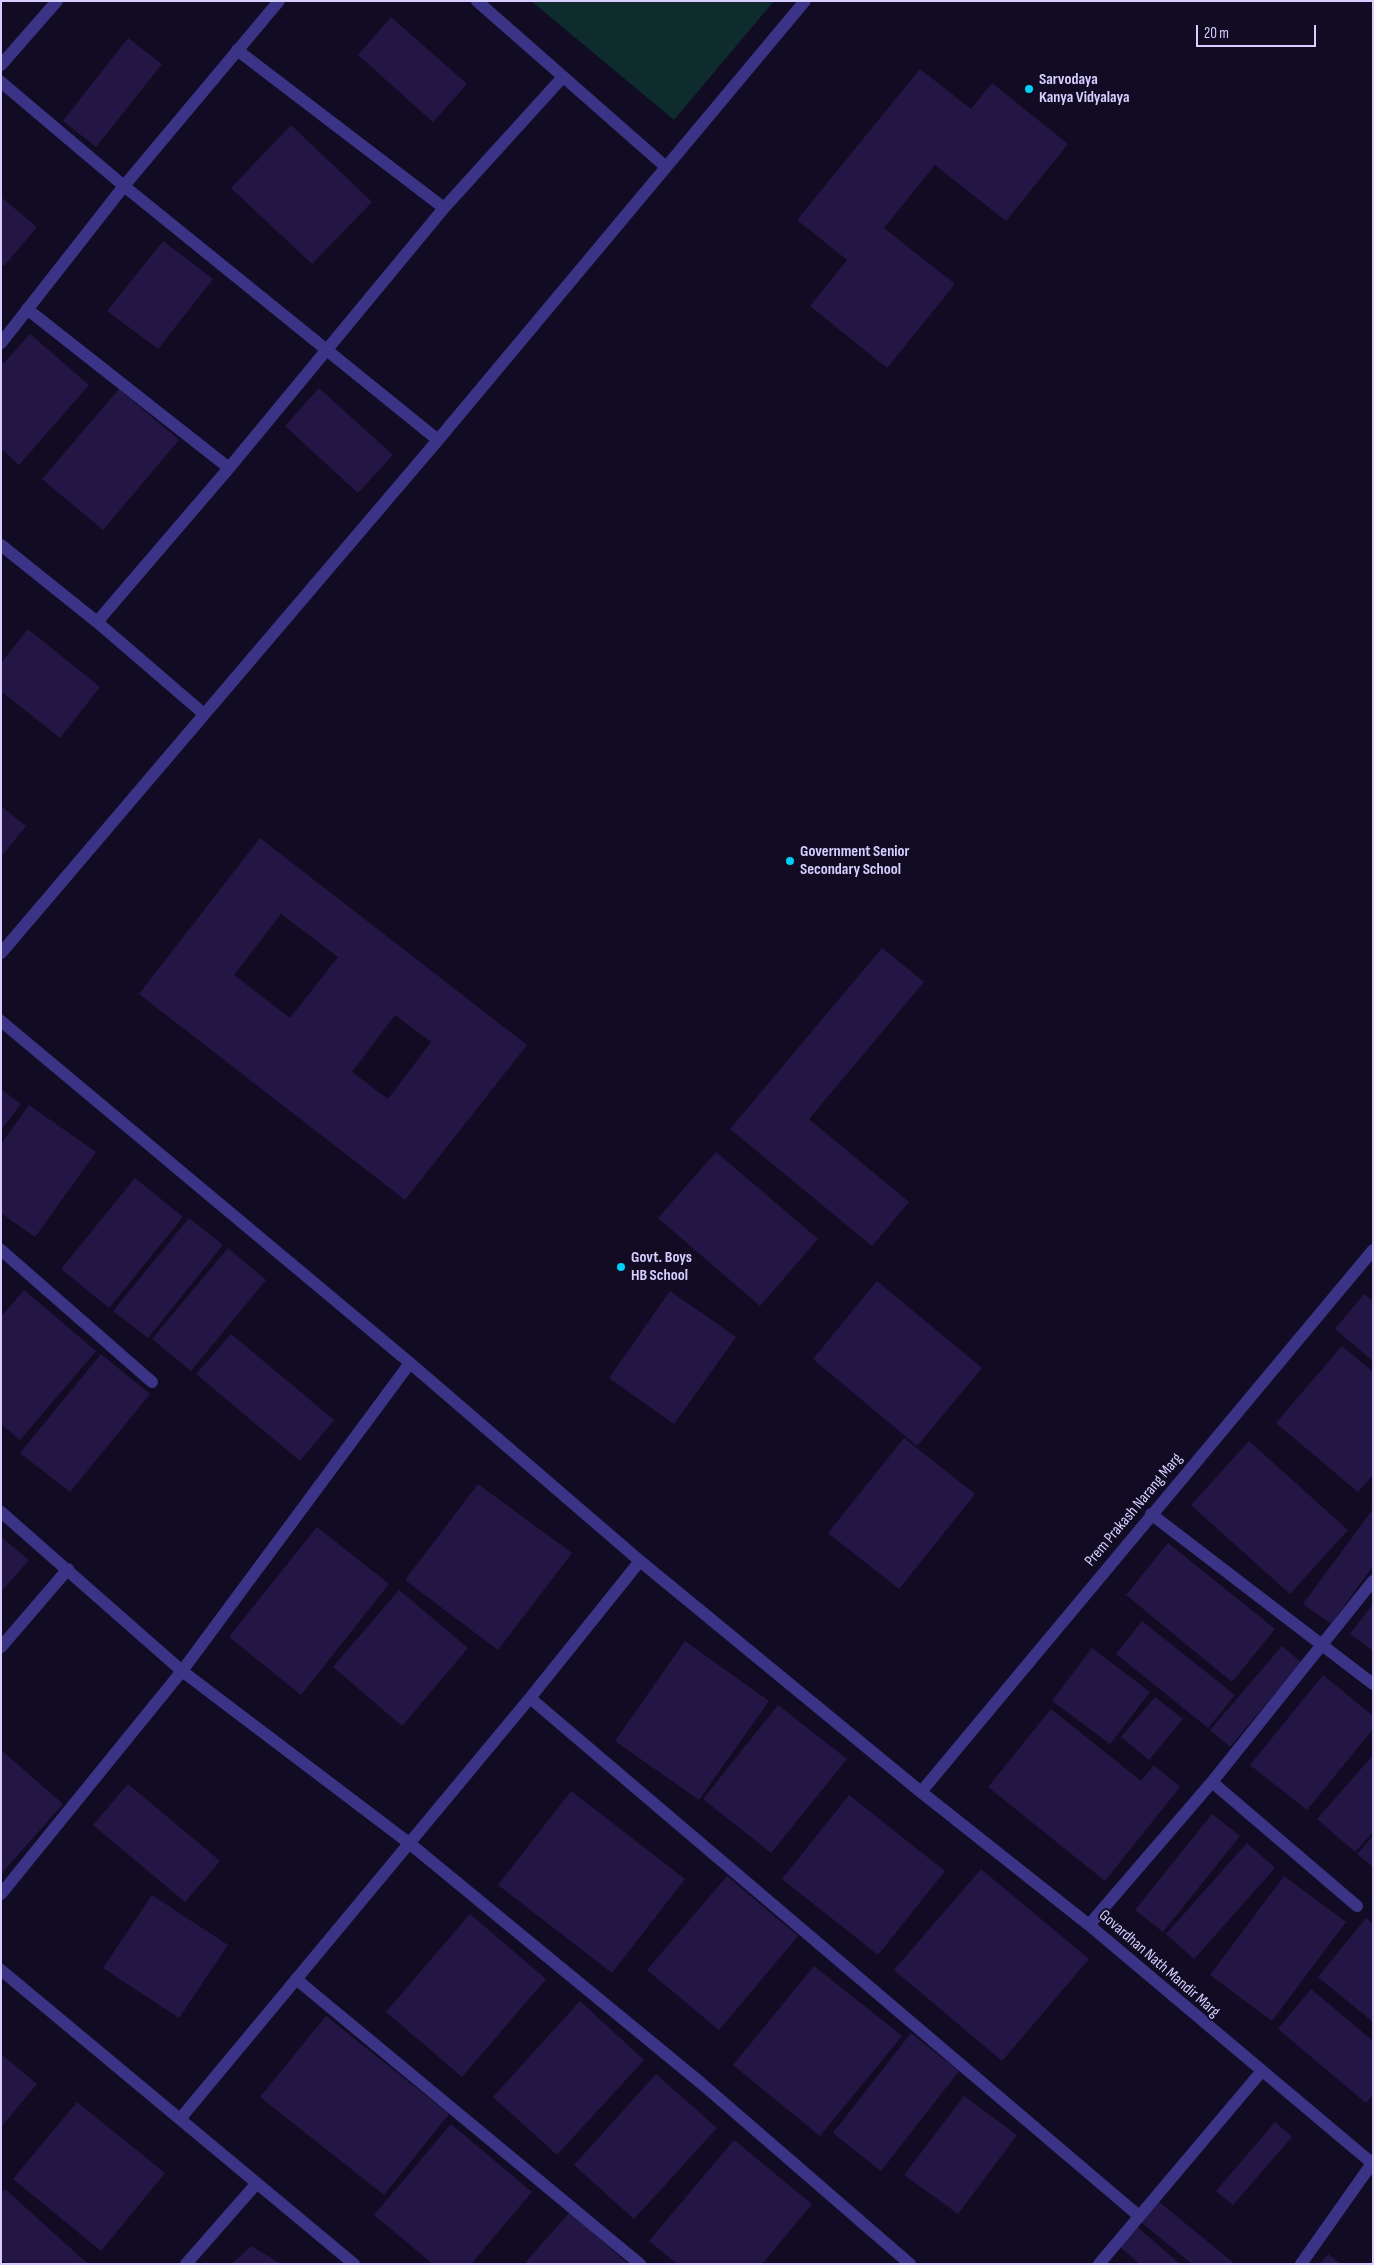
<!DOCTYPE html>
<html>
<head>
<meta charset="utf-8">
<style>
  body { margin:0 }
  #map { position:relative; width:1374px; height:2265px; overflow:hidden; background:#110c23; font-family:"Sofia Sans Condensed",sans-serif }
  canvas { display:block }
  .frame { position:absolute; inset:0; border:2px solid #d7ceff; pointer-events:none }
  .scale { position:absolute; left:1196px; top:25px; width:120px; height:22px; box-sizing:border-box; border:2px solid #d7ceff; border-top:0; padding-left:6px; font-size:15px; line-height:18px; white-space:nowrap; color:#d7ceff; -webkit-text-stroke:4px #110c23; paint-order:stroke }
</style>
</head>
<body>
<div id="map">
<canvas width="1374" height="2265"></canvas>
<div class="frame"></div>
<div class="scale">20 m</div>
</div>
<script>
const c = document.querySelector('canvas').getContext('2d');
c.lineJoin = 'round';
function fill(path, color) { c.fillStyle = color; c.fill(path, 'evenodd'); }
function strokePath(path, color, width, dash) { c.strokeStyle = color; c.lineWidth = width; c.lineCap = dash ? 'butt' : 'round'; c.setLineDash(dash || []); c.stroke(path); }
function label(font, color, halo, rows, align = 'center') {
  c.font = font + ' "Sofia Sans Condensed",sans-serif'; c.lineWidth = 4; c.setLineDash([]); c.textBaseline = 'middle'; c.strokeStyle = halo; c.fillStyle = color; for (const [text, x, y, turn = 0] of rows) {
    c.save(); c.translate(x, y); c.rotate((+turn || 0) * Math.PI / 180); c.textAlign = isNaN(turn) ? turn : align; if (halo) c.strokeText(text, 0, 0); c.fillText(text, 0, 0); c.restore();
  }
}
const green = new Path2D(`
  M531 1H774L674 120Z`);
const building = new Path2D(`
  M391 17 467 84 433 122 358 55Z
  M128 38 162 64 96 147 63 121Z
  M920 69 971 109 992 83 1068 144 1006 221 935 165 884 228 955 284 887 368 810 306 847 260 797 220Z
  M291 125 372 202 312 264 231 188Z
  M1 197 37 227 4 266 1 264Z
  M163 241 213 279 158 349 107 311Z
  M30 334 89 385 19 465 1 449V366Z
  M319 388 393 455 358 493 285 426Z
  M119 389 179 440 103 530 42 479Z
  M28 629 100 687 60 738 1 691V663Z
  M1 806 26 826 1 857Z
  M260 838 527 1045 405 1200 139 994ZM281 914 338 957 290 1018 234 975ZM395 1015 431 1042 388 1099 352 1072Z
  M882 948 924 982 809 1119 909 1202 872 1246 730 1129Z
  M1 1089 21 1104 1 1130Z
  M29 1105 96 1152 35 1237 1 1213V1144Z
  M716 1152 818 1239 760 1306 658 1218Z
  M135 1178 183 1217 109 1308 61 1269Z
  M189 1218 223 1245 148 1338 113 1311Z
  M228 1248 266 1280 191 1371 152 1339Z
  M877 1281 982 1368 917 1446 813 1359Z
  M24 1290 96 1351 20 1440 1 1424V1317Z
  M670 1291 736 1337 674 1424 609 1378Z
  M1364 1294 1373 1301V1361L1335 1329Z
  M231 1334 334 1420 300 1461 196 1374Z
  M1342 1346 1373 1372V1475L1358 1492 1276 1423Z
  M101 1354 150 1394 70 1492 20 1453Z
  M904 1438 975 1494 899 1589 828 1533Z
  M1249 1441 1348 1530 1290 1594 1191 1505Z
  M478 1484 572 1553 498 1650 405 1580Z
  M1373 1509V1566L1331 1624 1303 1604Z
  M317 1527 389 1584 301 1695 229 1637Z
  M1 1537 29 1560 1 1592Z
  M1168 1543 1275 1629 1232 1682 1126 1595Z
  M399 1590 468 1648 402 1726 333 1667Z
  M1373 1604V1651L1350 1634Z
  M1142 1621 1235 1695 1208 1728 1116 1654Z
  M685 1641 769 1701 699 1800 615 1741Z
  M1282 1646 1301 1662 1230 1747 1210 1730Z
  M1092 1648 1150 1692 1110 1744 1052 1701Z
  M1323 1675 1373 1716V1729L1307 1810 1250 1765Z
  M1155 1697 1183 1719 1149 1760 1121 1737Z
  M778 1705 847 1759 771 1853 703 1799Z
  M1051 1709 1141 1781 1154 1765 1180 1787 1105 1881 988 1787Z
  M1 1750 63 1804 1 1874Z
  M1373 1755V1832L1355 1852 1317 1819Z
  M128 1784 220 1861 185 1902 93 1825Z
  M571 1791 685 1879 612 1973 498 1885Z
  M849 1795 945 1871 878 1955 782 1879Z
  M1212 1814 1240 1836 1163 1932 1135 1910Z
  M1373 1836V1867L1357 1854Z
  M1247 1843 1275 1868 1194 1959 1166 1934Z
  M981 1869 1089 1959 1002 2061 894 1970Z
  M727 1876 798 1936 719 2030 647 1970Z
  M1284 1876 1346 1922 1272 2021 1210 1975Z
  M152 1895 228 1945 179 2018 103 1968Z
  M470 1914 546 1979 462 2077 386 2012Z
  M1366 1918 1373 1924V2022L1318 1977Z
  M814 1966 902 2036 820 2136 733 2065Z
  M1311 1989 1373 2041V2095L1366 2103 1278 2029Z
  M580 2001 644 2060 557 2155 493 2097Z
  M326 2016 449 2114 384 2195 260 2097Z
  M911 2033 959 2071 881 2171 833 2133Z
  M1 2054 37 2084 1 2127Z
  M656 2074 717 2128 634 2219 574 2165Z
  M964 2096 1017 2135 958 2214 904 2175Z
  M77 2102 165 2173 101 2251 13 2179Z
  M1275 2122 1292 2137 1233 2205 1216 2191Z
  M451 2124 532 2192 471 2264H433L374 2215Z
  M734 2140 812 2204 762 2264H677L649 2241Z
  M5 2189 88 2264H7L1 2259V2193Z
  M1158 2201 1235 2264H1192L1141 2222Z
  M570 2212 628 2264H524Z
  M1136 2226 1180 2264H1140L1119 2246Z
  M251 2246 281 2264H232Z
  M1328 2254 1341 2264H1320Z`);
const minor = new Path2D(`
  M477 1 666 167
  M237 50 444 208
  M1 65 57 1
  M1 82 124 186 438 440
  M27 309 229 468
  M1 343 124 186 279 1
  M1 545 97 622 204 714
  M97 622 229 468 444 208 562 78
  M1 953 438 440 805 1
  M1 1021 410 1363 182 1671 1 1894
  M1 1250 152 1382
  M410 1363 640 1561 921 1792 1089 1925 1373 2164
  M1 1512 182 1671 409 1843 701 2083 910 2264
  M1151 1514 1373 1684
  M1 1647 68 1569
  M530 1698 1139 2216
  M1212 1782 1357 1906
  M921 1792 1373 1250
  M1089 1925 1212 1782 1373 1581
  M1 1970 354 2264
  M296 1979 640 2264
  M180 2119 530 1698 640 1561
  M186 2264 257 2183
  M1099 2264 1261 2072
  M1301 2264 1373 2162`);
const markers = [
  [1029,89,5,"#00d0f9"],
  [790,861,5,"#00d0f9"],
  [621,1267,5,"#00d0f9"]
];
const poiNames = [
  ["Sarvodaya",1039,80],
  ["Kanya Vidyalaya",1039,98],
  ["Government Senior",800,852],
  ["Secondary School",800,870],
  ["Govt. Boys",631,1258],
  ["HB School",631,1276]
];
const streetNames = [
  ["Prem Prakash Narang Marg",1134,1510,-50],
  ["Govardhan Nath Mandir Marg",1159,1964,41]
];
fill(green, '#0e2c2d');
fill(building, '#231645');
strokePath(minor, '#3b3386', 12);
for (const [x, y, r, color] of markers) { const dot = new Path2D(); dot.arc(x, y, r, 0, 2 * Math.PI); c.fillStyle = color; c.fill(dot); strokePath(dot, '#110c23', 2); }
label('bold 16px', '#d7ceff', '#110c23', poiNames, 'left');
label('16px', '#d7ceff', '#110c23', streetNames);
</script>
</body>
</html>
